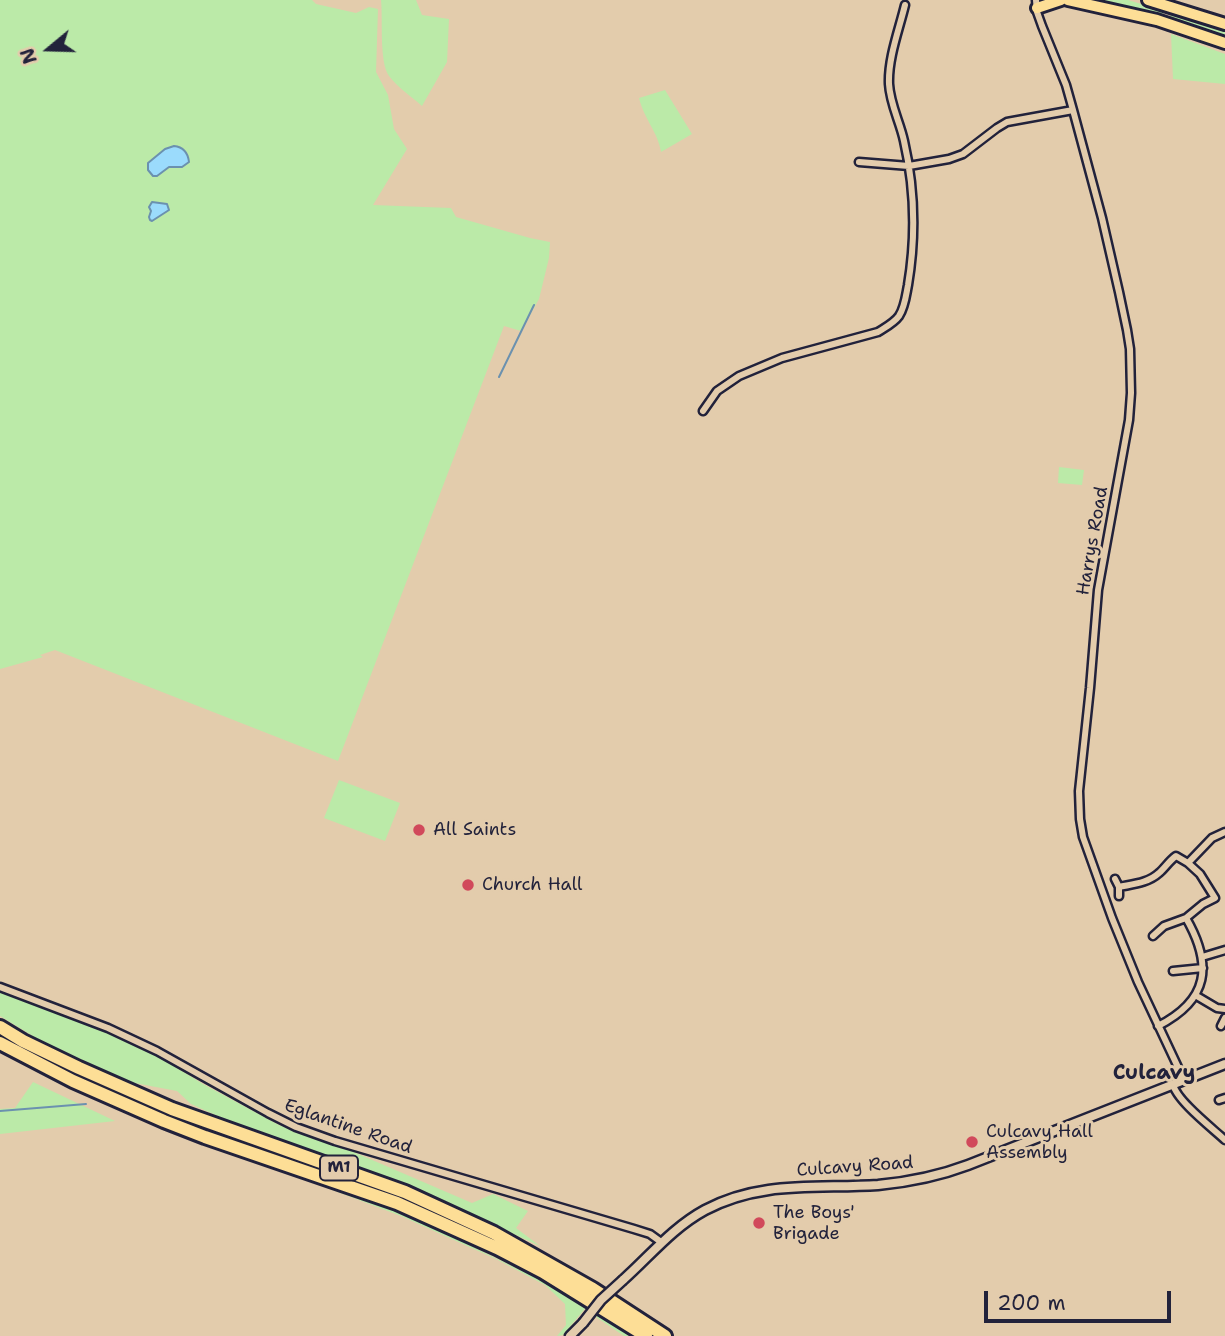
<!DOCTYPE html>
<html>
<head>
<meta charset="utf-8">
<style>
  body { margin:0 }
  #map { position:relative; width:1225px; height:1336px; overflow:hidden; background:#e3ccac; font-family:"Shantell Sans",sans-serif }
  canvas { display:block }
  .north { position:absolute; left:14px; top:14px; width:70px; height:70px; -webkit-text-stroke:5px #e3ccac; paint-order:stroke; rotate:251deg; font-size:19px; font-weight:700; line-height:28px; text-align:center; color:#22223b }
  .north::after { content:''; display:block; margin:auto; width:24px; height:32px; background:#22223b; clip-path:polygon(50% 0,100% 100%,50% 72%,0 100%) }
  .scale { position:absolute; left:984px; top:1291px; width:187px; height:32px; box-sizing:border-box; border:4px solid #22223b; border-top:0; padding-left:9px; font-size:21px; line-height:24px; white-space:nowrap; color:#22223b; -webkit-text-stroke:5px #e3ccac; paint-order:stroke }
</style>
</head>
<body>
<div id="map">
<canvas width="1225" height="1336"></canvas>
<div class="north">N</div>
<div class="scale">200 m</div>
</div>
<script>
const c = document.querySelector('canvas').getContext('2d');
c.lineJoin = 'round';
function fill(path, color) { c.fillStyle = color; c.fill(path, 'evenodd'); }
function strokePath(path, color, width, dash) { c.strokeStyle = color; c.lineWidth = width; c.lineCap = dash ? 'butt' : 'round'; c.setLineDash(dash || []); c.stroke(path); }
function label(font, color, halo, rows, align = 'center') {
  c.font = font + ' "Shantell Sans",sans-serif'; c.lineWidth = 6; c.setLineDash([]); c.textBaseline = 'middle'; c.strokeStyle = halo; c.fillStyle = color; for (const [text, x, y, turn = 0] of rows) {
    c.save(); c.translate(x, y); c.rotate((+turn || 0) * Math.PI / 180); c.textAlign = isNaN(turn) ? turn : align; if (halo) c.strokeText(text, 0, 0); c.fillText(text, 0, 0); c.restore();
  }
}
const green = new Path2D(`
  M0 0H312L316 4 356 13 369 7 378 9 376 72 388 95 394 129 407 149 373 205 451 208 456 217 530 238 550 242 549 258 539 299 521 331 504 326 338 761 55 650 40 655 43 657 0 669Z
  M381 0H416L422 15 449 19 447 62 422 106C412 97 397 87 389 76 379 62 383 19 381 0Z
  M1088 0H1128L1161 10 1164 15 1163 18Z
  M1172 11 1225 28V38L1169 19Z
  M1171 34 1225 54V84L1173 79Z
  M665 90 692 134 661 152C658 132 644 119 639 98Z
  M1059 467 1084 470 1082 485 1058 483Z
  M339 780 400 803 385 841 324 818Z
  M0 991 65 1014 153 1053 203 1084 279 1125 349 1150 472 1203 493 1194 528 1211 516 1228 540 1246 429 1196 354 1165 240 1126 191 1104 177 1091 124 1081 41 1041 0 1016Z
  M33 1082 115 1121 0 1134V1109L15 1108Z
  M331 1187 380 1204 410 1216 522 1271 553 1284 588 1305 563 1335 557 1336 566 1325 565 1304 545 1285 496 1259 401 1216 330 1189Z
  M599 1312 634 1336H624L596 1317Z`);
const water = new Path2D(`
  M174 146C184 147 188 153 189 162L182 167H169L157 176H153L148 170V163L165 149Z
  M152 202 167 204 169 210 152 221 150 220 149 217 151 211 149 207Z`);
const stream = new Path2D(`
  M499 377 534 305
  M0 1111 86 1104`);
const minor = new Path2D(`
  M1036 0 1037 12 1042 26 1066 85 1073 110 1102 218 1119 292 1127 330 1130 349 1131 393 1129 420 1098 590 1090 688 1079 791 1080 819 1083 837 1112 918 1138 982 1184 1080
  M859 162 909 166 949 159 963 154 997 128 1007 122 1073 110
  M703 411 717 391 739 376 782 358 878 332C886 327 894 323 899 316 905 307 906 295 908 285 916 237 915 189 904 141 900 122 890 104 889 84 888 58 899 30 905 5
  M1115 879 1119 887V896
  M1119 887C1133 884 1148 883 1159 873 1165 868 1169 861 1176 856L1188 863
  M1153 936 1164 926 1186 918
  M1202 957 1225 950
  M1173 971 1203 968
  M0 987 108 1028 157 1051 268 1113 296 1127 335 1141 634 1229 650 1234 661 1242
  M1195 995 1217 1008 1225 1009
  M1158 1026C1209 1000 1213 965 1186 918L1203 904 1215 898 1200 874 1188 863 1212 838 1225 832
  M1221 1026 1225 1018
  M1173 1084C1176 1100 1212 1128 1225 1140
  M1219 1100 1225 1098`);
const tertiary = new Path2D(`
  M623 1280C650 1256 672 1228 705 1210 761 1180 818 1189 878 1185 909 1182 939 1176 968 1165L1225 1064
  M570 1336 583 1323`);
const trunk = new Path2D(`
  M1068 0 1157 20 1225 43
  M1148 0 1225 24
  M1037 8 1061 0`);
const motorway = new Path2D(`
  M0 1027 23 1041 79 1068 172 1109 405 1192 494 1233 593 1289 665 1336
  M0 1043 73 1081 164 1121 205 1137 397 1203 497 1248 543 1272 646 1336`);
const tertiaryBridge = new Path2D(`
  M583 1323 601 1300 623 1280`);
const markers = [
  [419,830,7,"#d1495b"],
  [468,885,7,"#d1495b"],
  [972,1142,7,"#d1495b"],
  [759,1223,7,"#d1495b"]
];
const shields = [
  [339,1168,38]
];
const shieldNames = [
  ["M1",339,1168]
];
const streetNames = [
  ["Harrys Road",1093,541,-80],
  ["Eglantine Road",348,1127,19],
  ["Culcavy Road",855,1167,-4]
];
const poiNames = [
  ["All Saints",433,830],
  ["Church Hall",482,885],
  ["Culcavy Hall",986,1132],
  ["Assembly",986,1153],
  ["The Boys'",773,1213],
  ["Brigade",773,1234]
];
const quarterNames = [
  ["Culcavy",1154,1074]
];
fill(green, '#bbeaa8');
fill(water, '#9bdbfc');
strokePath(water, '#6b91af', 2);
strokePath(stream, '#6b91af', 2);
strokePath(minor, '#22223b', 11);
strokePath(tertiary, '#22223b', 13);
strokePath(trunk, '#22223b', 16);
strokePath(motorway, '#22223b', 18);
strokePath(minor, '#e3ccac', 6);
strokePath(tertiary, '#e3ccac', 8);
strokePath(trunk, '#fdde96', 10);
strokePath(motorway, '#fdde96', 12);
strokePath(tertiaryBridge, '#22223b', 13, []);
strokePath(tertiaryBridge, '#e3ccac', 8);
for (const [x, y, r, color] of markers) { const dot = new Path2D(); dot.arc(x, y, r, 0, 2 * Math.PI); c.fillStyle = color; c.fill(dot); strokePath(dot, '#e3ccac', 2.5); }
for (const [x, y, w] of shields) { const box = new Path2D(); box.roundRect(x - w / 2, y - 12.5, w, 25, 5); c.fillStyle = '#e3ccac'; c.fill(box); strokePath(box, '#22223b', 2); }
label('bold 16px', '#22223b', null, shieldNames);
label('18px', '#22223b', '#e3ccac', streetNames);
label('18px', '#22223b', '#e3ccac', poiNames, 'left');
label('bold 21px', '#22223b', '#e3ccac', quarterNames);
</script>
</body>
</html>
